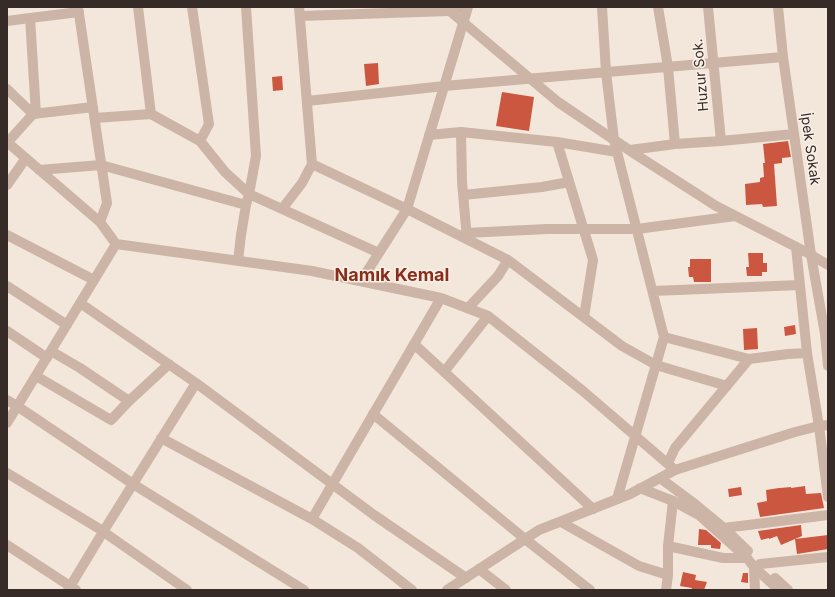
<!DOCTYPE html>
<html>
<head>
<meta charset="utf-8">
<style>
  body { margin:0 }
  #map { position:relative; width:835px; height:597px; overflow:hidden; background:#f3e6db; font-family:Inter,sans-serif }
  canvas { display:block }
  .frame { position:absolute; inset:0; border:8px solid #372b27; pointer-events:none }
</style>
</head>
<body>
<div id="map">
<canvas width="835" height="597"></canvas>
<div class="frame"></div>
</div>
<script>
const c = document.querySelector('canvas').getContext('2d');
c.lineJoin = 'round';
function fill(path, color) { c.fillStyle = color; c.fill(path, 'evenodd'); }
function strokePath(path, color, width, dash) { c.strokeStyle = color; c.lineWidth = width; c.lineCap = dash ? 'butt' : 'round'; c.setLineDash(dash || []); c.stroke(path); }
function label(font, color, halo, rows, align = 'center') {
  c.font = font + ' Inter,sans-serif'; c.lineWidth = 3; c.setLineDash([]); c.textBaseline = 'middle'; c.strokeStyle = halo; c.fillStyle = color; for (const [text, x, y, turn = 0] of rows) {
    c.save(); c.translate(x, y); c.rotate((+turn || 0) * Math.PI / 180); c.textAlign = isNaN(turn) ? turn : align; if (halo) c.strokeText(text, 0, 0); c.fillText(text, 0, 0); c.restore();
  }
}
const building = new Path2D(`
  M378 63 379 84 366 86 364 64Z
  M282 76 283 90 273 91 272 77Z
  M502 92 534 97 529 131 496 126Z
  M788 141 791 157 782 158V163L774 164 777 206 763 207 762 204 746 205 745 184 760 182V178L764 177 763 163H765L763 144Z
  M748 253H763V263H767V272H762V276H747L746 267H749Z
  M690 259H711V282H694L693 277H689L688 267H690Z
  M795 325 796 334 785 336 784 327Z
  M757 328 758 349 744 350 743 329Z
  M805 486 806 494 821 493 824 508 760 517 757 503 767 501 766 490 779 488H780L791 487V488Z
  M741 487 742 495 729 497 728 489Z
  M801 525 802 536 795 539 828 535V549L797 554 795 539 781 545 777 536 769 539V538L761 540 758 531Z
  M699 529 706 530 721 543 720 549 711 548V545H698Z
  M683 572 696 575 695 580 707 582 704 590H691L692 588 680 586Z
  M743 573H748V583L741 582Z`);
const minor = new Path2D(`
  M78 7 107 203 100 222
  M138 7 151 114
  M192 7 209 124 200 141
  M602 7 606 72 614 140 664 337 617 499
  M658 7 668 67 675 144
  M708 7 721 141
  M778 7 783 57 794 134 811 255 825 334 828 366
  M300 16 449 11 464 7
  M30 18 79 12
  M7 21 30 18 36 114
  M7 89 33 114
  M307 101 444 86 783 57
  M95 118 151 114 200 141 225 172 249 194 379 253
  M461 132 462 182 467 239
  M429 135 461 132 557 142 617 152
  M7 142 100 222 116 244 312 271 441 298 488 316 583 391 675 470
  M557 142 593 260 584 317
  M7 143 33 114 93 107
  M630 150 675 144 721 141 794 134
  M312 164 407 209 508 260 622 346 656 365 727 386
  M39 170 101 165 246 205
  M7 185 26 158
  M463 195 542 187 569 182
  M282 209 302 183 312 164 299 7
  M466 233 547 229H637L735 216
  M7 235 94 280
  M796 247 807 353 819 426 828 497
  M238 261 241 235 246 205 249 194 256 156 246 7
  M361 281 407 209 468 7
  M7 286 67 325
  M653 291 800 285
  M80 303 196 383 374 515 466 578
  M468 308 498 276 508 260
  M7 331 47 358
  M664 337 749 359 788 354 807 353
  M414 344 593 509
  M51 351 80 368 129 401 169 364
  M444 372 488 316
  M36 376 111 420 129 401
  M7 400 17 406 133 484 304 590
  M373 414 525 539 590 590
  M7 423 116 244
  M161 438 312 519 358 548 412 590
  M668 463 675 448 749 359
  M7 473 98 528 187 590
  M312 519 441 298
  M561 522 639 566 668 575
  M724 528 828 515
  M7 545 76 590
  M668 546 723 558H747
  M760 564 828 557
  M754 567 755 590
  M479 569 506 590
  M68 590 103 532 196 383
  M666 590 668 575V546L673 501`);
const tertiary = new Path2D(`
  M445 7 558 102 638 156 716 206 806 252 828 265
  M660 478 695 504 724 528 748 551
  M640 488 673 501 699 515 747 558 754 567 779 590
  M775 578 788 590
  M447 590 539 530 630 494 675 470 795 432 819 426 828 425`);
const streetNames = [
  ["Huzur Sok.",701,75,-95],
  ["İpek Sokak",810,149,82]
];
const districtNames = [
  ["Namık Kemal",392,276]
];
fill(building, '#cc5740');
strokePath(minor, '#ccb4a6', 10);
strokePath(tertiary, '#ccb4a6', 10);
label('14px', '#372b27', '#faf0e7', streetNames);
label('bold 18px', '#8a2e1c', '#faf0e7', districtNames);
</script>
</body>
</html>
